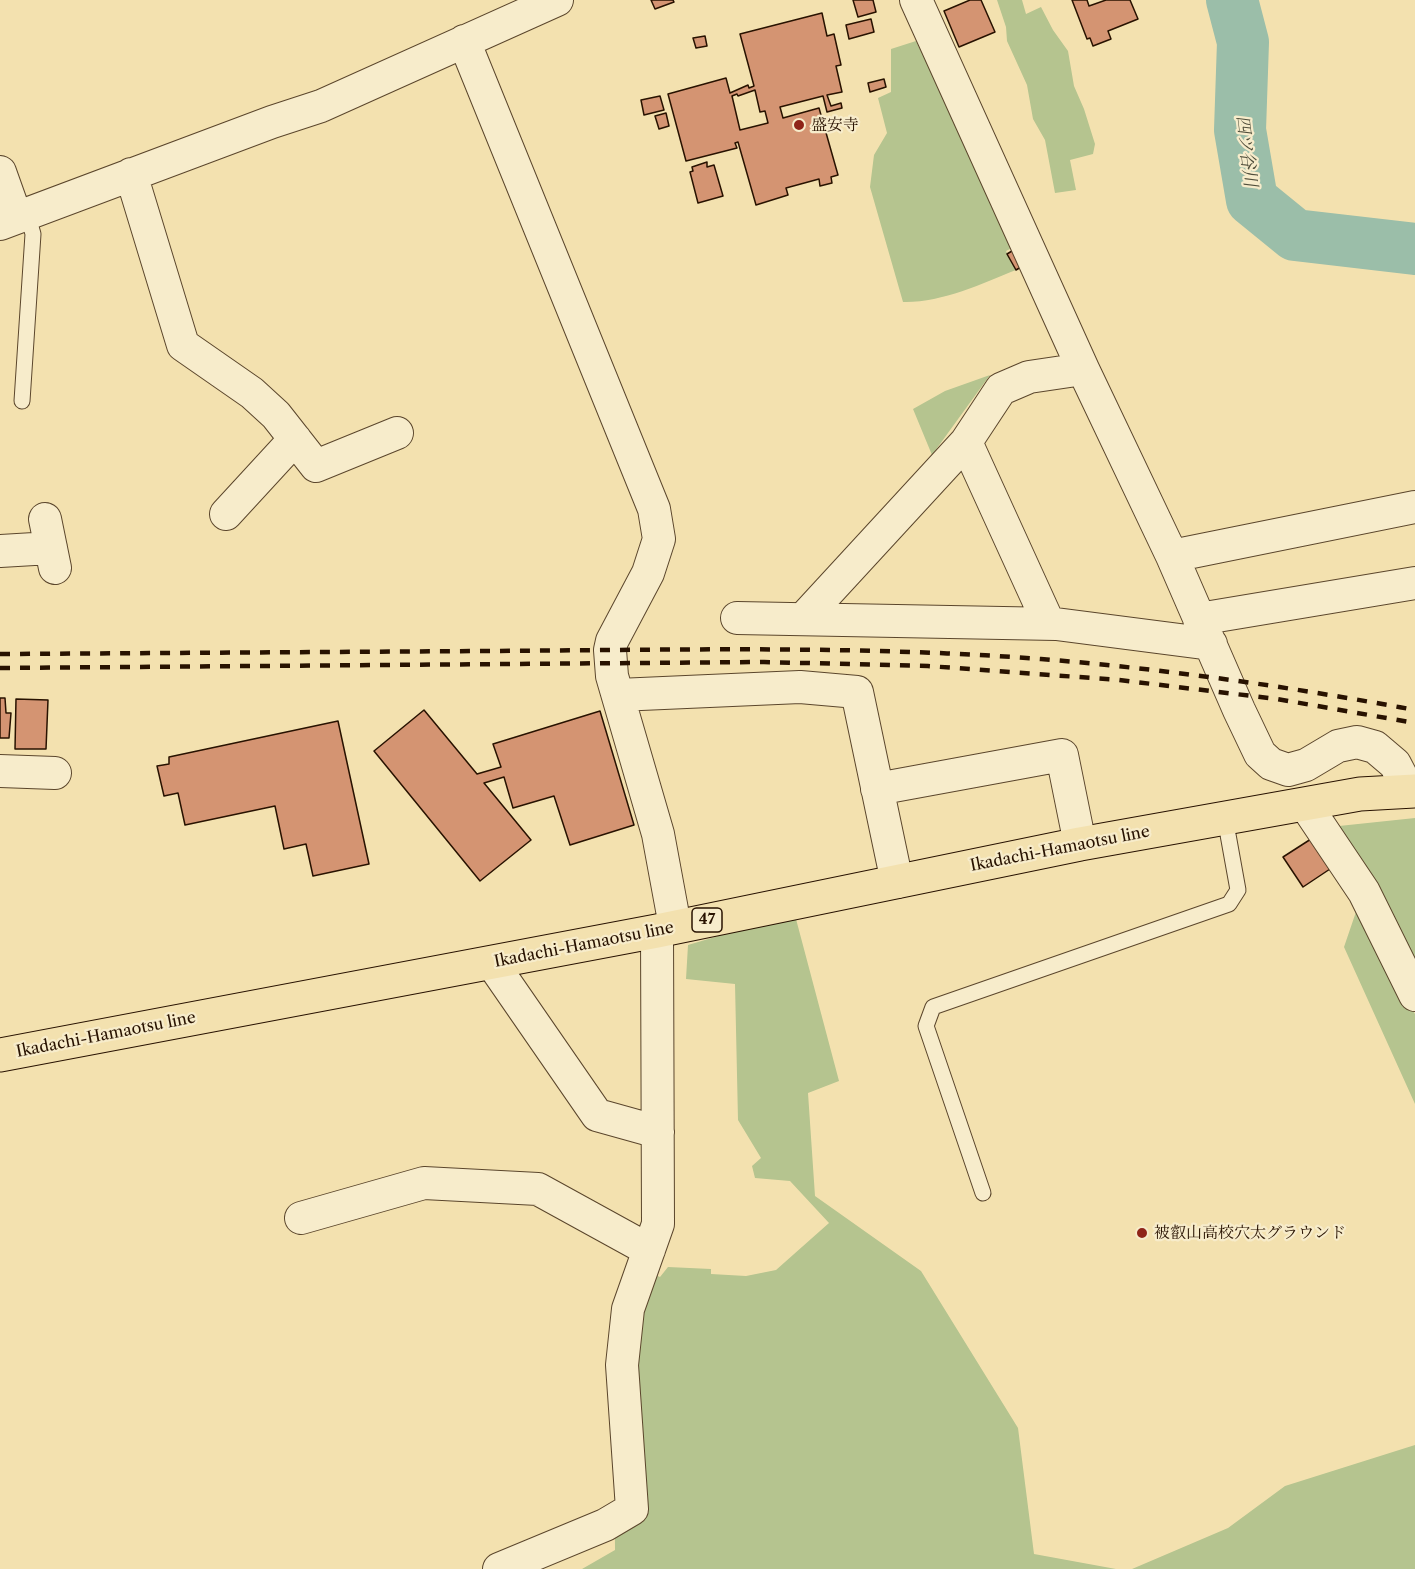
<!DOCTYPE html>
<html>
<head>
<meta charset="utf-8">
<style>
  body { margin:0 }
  canvas { display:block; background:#f3e1af }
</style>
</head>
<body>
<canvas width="1415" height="1569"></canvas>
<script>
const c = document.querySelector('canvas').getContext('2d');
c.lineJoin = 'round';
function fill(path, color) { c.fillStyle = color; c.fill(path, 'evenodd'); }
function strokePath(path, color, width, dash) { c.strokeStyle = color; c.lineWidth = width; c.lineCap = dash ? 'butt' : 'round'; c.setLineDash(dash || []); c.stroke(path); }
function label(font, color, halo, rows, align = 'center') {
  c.font = font + ' "Libre Caslon Text","Noto Serif JP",serif'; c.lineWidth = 4.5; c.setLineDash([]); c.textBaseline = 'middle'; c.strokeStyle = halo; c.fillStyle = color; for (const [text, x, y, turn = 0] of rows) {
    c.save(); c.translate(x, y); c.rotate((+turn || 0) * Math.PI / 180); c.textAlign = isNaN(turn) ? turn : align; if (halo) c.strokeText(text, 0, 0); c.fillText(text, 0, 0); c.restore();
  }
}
const green = new Path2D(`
  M997 0H1022L1026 14 1041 7 1053 30 1068 51 1074 86 1084 109 1095 144 1093 154 1070 160 1076 190 1055 193 1045 140 1033 119 1027 85 1007 41 1006 27Z
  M916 41 1014 247 1006 251 1016 270C981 284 941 303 903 302L870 187 874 155 887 133 878 98 891 92V49Z
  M990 375 932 455 913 409 945 391Z
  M1415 818V960L1339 826Z
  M1358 906 1415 1014V1104L1344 947Z
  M796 919 839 1081 808 1093 815 1196 921 1271 1018 1428 1034 1554 1116 1569H582L615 1550 614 1362 648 1272 660 1277 668 1267 711 1269V1274L746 1276 776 1270 829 1223 790 1181 755 1178 752 1166 761 1158 738 1120 735 984 686 979 688 945 732 932Z
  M1415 1445V1569H1132L1228 1528 1285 1486Z`);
const river = new Path2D(`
  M1232 0 1243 42 1240 130 1252 200 1295 235 1415 249`);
const building = new Path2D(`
  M651 0H673L674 2 655 9Z
  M853 0H873L876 12 858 17Z
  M970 0H981L995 32 959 47 944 11Z
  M1072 0H1087L1089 6 1106 0H1130L1138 19 1108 31 1111 39 1093 46 1090 38 1087 39Z
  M822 13 827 36 834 34 841 65 836 66 842 92 827 95 831 106 841 103 842 108 827 112 823 96 780 107 783 118 819 108 838 175 831 177 832 183 820 186 819 179 786 188 788 195 756 205 738 142 735 143 737 148 686 161 668 94 726 78 730 93 748 85 749 88 754 86 740 34ZM755 90 760 112 765 111 768 123 740 130 732 96 737 94 738 96Z
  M871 19 874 32 849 39 846 25Z
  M705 36 707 46 696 48 693 38Z
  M884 79 886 87 870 92 868 83Z
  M660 96 664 110 644 115 641 100Z
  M666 113 669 126 659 129 655 116Z
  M707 162V167L714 165 723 196 698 203 690 172 693 171 692 167Z
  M1017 248 1026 264 1016 270 1007 254Z
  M0 698H5L6 713H11L9 738H0Z
  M16 699 48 700 46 749H15Z
  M424 710 477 774 501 767 493 744 600 711 634 825 570 845 554 796 513 808 504 777 484 783 531 840 480 881 374 751Z
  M338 721 369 864 313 876 306 844 284 849 275 806 185 825 178 793 164 796 157 766 169 764V757Z
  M1311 839 1330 869 1303 887 1283 857Z`);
const lane = new Path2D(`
  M22 401 33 234 27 213
  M983 1193 926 1026 933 1007 1229 904 1238 890 1225 818`);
const street = new Path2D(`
  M916 0 1083 369 1172 556 1239 710 1260 754 1271 764 1288 770 1306 765 1338 746 1357 742 1375 747 1395 764 1409 791
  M464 41 654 509 659 539 648 573 612 641 610 650 612 676 658 834 675 926
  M0 172 16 217
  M131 174 183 345 252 393 276 415 316 466 397 433
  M0 224 272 122 321 106 557 0
  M966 442 1049 624
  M226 514 295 439
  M45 519 55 568
  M0 551 51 548
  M1172 556 1415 507
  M737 618 1056 624 1211 644
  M803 619 966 442 1001 389 1029 377 1083 369
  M1199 619 1415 583
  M618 695 800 687 857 692 897 882
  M0 771 55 773
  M877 789 1062 755 1080 844
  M1305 804 1364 892 1415 995
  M492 963 597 1115 658 1132
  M301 1218 424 1183 538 1189 649 1250
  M499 1569 605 1525 632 1509 622 1365 628 1309 658 1224 657 931`);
const primary = new Path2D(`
  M0 1055 657 931 1080 844 1360 794 1415 791`);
const rail = new Path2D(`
  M0 654C162 653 323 652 485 651 670 650 856 645 1041 659 1166 669 1291 687 1415 710
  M0 668 764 662 928 666 1119 680 1277 699 1415 723`);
const markers = [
  [799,125,6,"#8f2418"],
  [1142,1233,6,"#8f2418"]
];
const shields = [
  [707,920,30]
];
const shieldNames = [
  ["47",707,920]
];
const poiNames = [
  ["盛安寺",811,125],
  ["被叡山高校穴太グラウンド",1154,1233]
];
const streetNames = [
  ["Ikadachi-Hamaotsu line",1060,849,-11],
  ["Ikadachi-Hamaotsu line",584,945,-11],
  ["Ikadachi-Hamaotsu line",106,1035,-11]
];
const waterNames = [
  ["四ツ谷川",1246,151,83]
];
fill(green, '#b5c48f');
strokePath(river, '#9bbea9', 52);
fill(building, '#d49472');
strokePath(building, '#281200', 1.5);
strokePath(lane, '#5b462c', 17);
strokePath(street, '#5b462c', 34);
strokePath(primary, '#281200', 35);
strokePath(lane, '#f7eccb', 15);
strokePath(street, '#f7eccb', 32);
strokePath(primary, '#f3e1af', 33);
strokePath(rail, '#281200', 4.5, [10, 10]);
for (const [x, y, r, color] of markers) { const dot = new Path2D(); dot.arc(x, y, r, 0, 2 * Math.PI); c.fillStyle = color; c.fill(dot); strokePath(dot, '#f7eccb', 2); }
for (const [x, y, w] of shields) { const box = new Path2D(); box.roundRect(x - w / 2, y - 12, w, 24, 4.5); c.fillStyle = '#f7eccb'; c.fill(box); strokePath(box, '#281200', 1.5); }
label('bold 15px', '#281200', null, shieldNames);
label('16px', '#281200', '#f7eccb', poiNames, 'left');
label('16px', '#281200', '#f7eccb', streetNames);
label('italic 18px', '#504e3b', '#f7eccb', waterNames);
</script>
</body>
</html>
